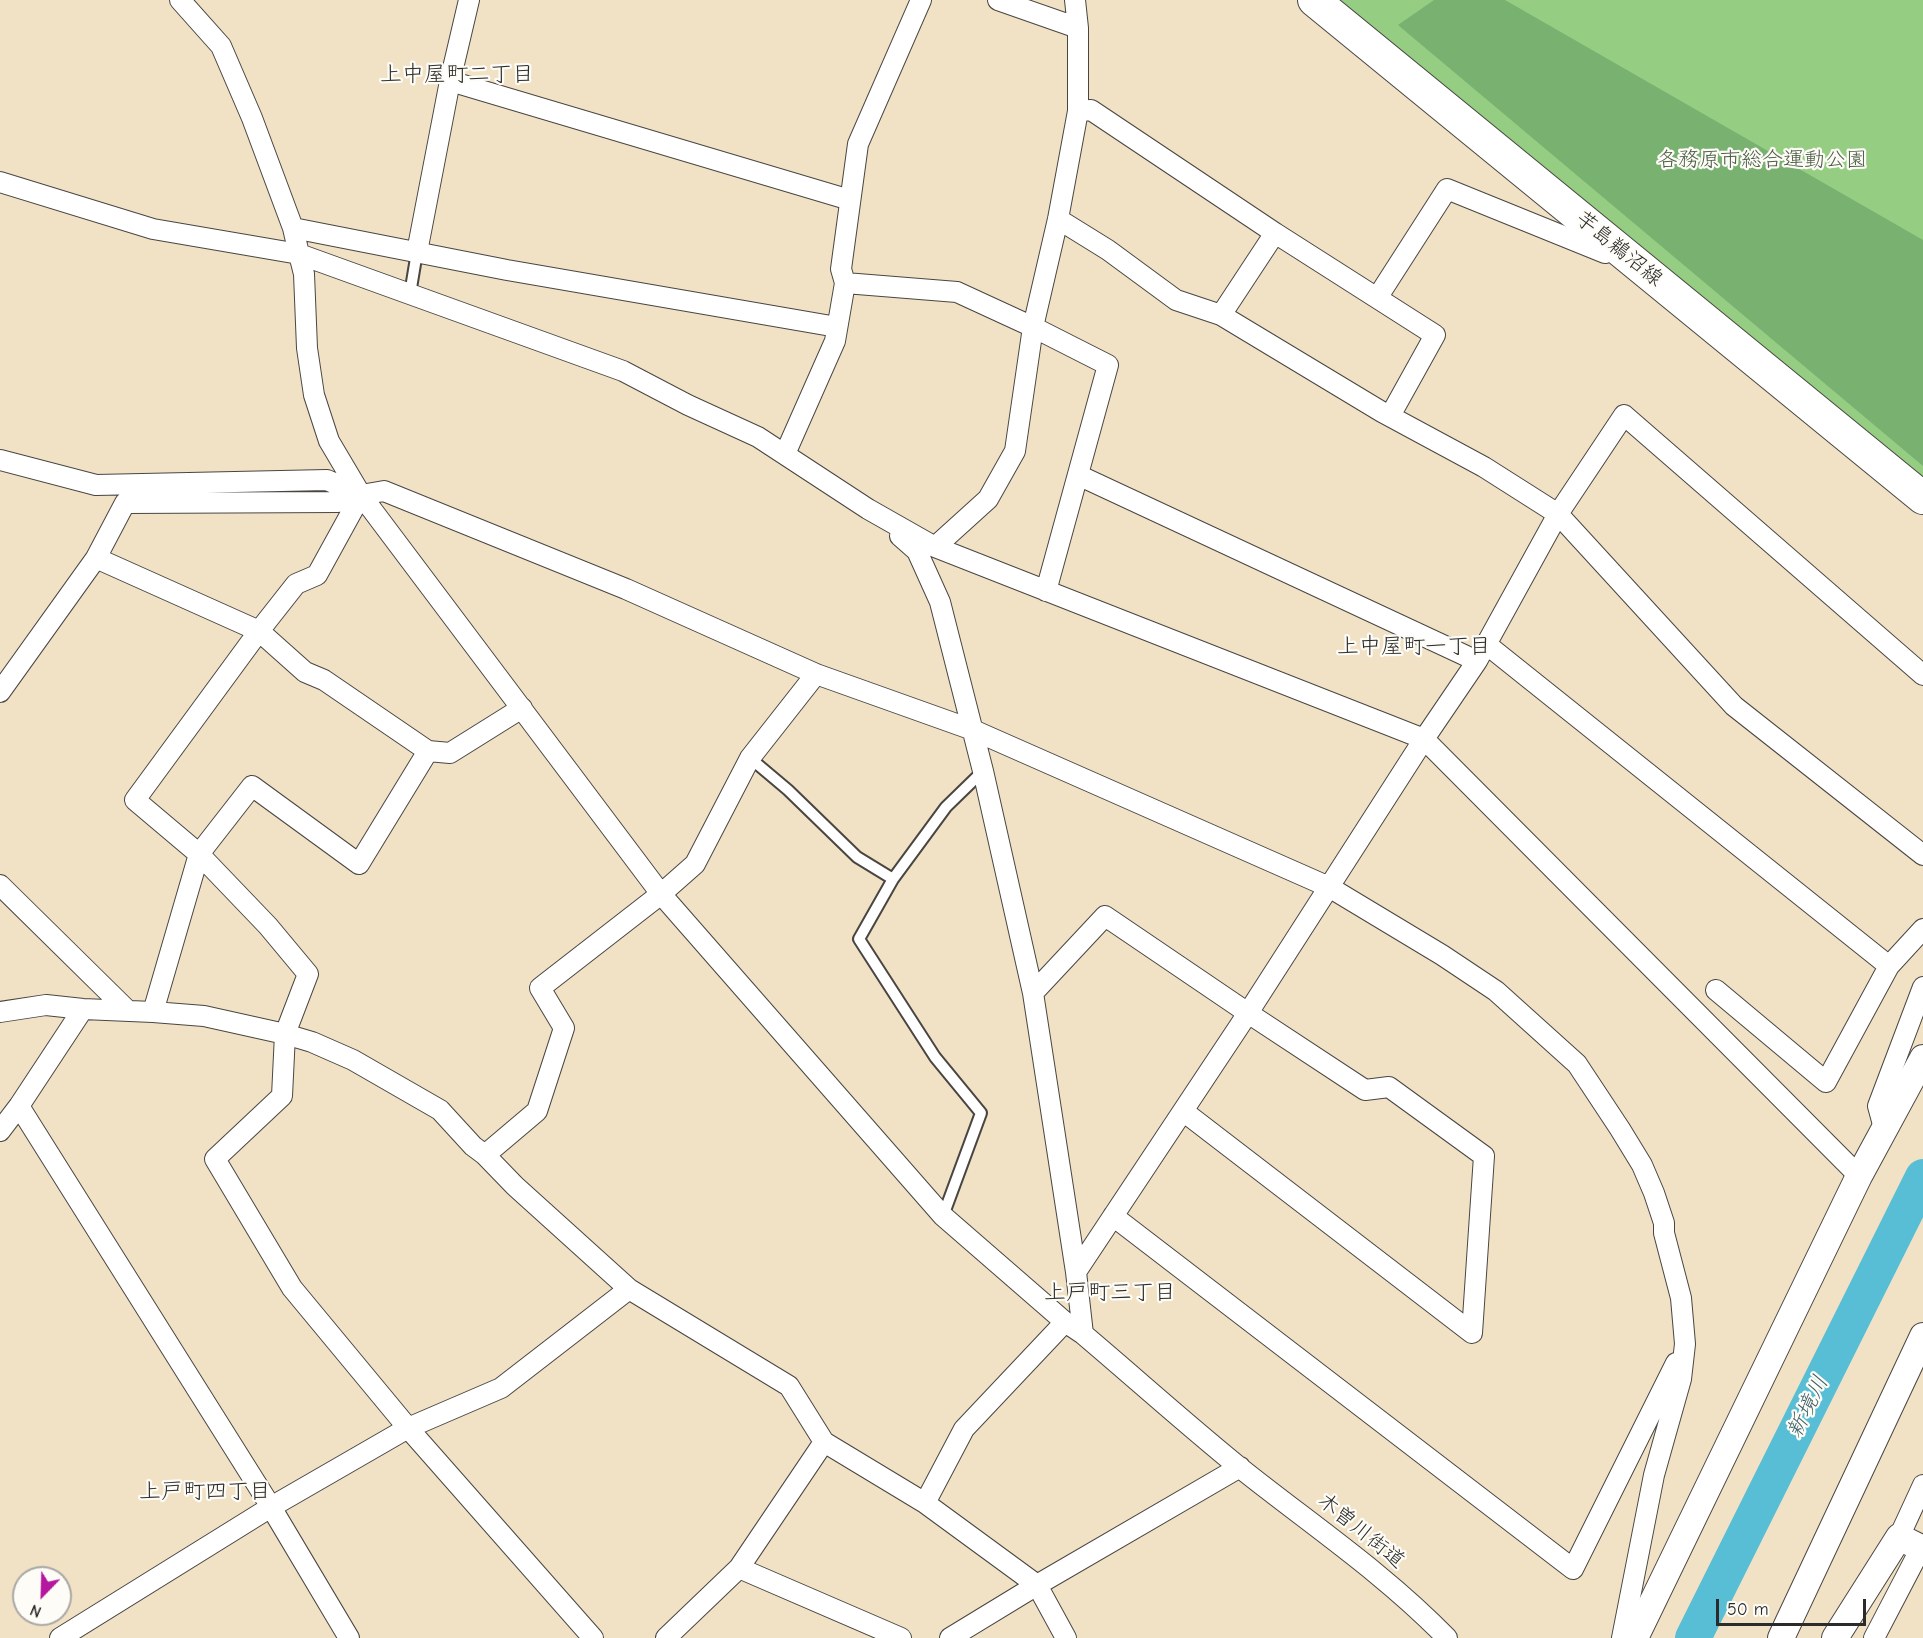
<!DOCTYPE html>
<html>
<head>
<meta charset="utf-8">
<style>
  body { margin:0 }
  #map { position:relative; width:1923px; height:1638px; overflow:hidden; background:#f1e2c5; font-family:"Comic Neue",sans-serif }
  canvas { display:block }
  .north { position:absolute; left:12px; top:1566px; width:60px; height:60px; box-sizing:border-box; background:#fdfcf7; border:2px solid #a9a8a5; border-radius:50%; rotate:203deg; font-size:16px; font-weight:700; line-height:24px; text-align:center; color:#2b2b2b }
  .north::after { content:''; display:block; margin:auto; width:21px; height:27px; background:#b5179e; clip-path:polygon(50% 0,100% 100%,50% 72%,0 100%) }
  .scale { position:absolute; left:1716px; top:1599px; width:150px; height:27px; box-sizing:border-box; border:3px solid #2b2b2b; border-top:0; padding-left:8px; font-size:18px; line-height:21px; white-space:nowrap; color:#2b2b2b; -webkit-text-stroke:4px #fdfcf7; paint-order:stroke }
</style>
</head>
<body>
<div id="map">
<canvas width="1923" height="1638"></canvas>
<div class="north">N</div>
<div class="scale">50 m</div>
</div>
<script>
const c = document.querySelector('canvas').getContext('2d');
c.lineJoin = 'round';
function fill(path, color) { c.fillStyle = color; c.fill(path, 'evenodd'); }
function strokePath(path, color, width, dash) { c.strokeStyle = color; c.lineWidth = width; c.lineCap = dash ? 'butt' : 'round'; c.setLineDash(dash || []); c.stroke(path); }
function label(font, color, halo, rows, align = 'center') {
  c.font = font + ' "Comic Neue","Klee One",sans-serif'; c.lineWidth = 4.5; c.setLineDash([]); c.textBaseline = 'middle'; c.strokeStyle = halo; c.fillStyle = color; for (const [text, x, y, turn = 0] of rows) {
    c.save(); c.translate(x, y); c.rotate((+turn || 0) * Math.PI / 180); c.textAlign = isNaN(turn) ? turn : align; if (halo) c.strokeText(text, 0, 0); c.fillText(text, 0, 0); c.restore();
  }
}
const green = new Path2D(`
  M1314 0H1923V498Z`);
const forest = new Path2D(`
  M1434 0H1505L1923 240V466L1398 25Z`);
const river = new Path2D(`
  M1693 1638 1923 1177`);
const service = new Path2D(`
  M410 294 417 252
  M750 758 788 790 857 857 893 879 859 939 935 1057 981 1113 943 1216
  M893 879 946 807 983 771`);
const minor = new Path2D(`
  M180 0 221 46 252 118 293 228 299 254 623 371 688 405 758 437 868 509 935 547 1424 739 1859 1176
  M469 0 450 81 850 200
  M998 0 1078 28
  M1078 111 1091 110 1275 233 1221 315
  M0 182 153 229 299 254 304 274 307 348 314 395 329 441 361 495 661 894 943 1216 1065 1322 1083 1334C1135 1378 1186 1424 1239 1467 1309 1523 1384 1573 1447 1638
  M1058 219 1108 250 1176 300 1221 315 1382 412 1484 467 1558 514 1734 706 1923 855
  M293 228 507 270 837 327
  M1275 233 1435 335 1390 416
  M417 252 450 81
  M845 283 957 292 1033 327 1108 365 1046 591
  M1377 298 1447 189 1605 253 1617 249
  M785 454 835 341 845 283 841 269 858 144 921 0
  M0 460 96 485 327 480 361 495
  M1078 475 1477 661
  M900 536 917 551 940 602 983 771 1033 993 1076 1272 1083 1334
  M935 547 988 499 1015 451 1033 327 1058 219 1078 111V28L1075 0
  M96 558 259 631 305 672 324 680 428 751
  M1486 644 1889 966
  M0 692 96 558 125 503 338 502 361 495 384 491 626 589 816 674 973 730 1329 887 1442 955 1496 991 1577 1064 1620 1129 1642 1165 1654 1193 1664 1223V1233L1681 1298 1685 1344 1681 1379 1654 1475 1622 1638
  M522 708 450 753 428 751 359 864 252 786 199 854 268 926 308 974 285 1034 282 1096 215 1159 292 1288 408 1428 593 1638
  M0 885 128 1011
  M1716 990 1826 1082 1889 966 1923 929
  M1033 993 1105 916 1248 1013 1365 1090 1389 1087 1484 1156 1472 1333 1183 1111
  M0 1012 46 1005 83 1009 153 1012 204 1016 285 1034 312 1042 353 1060 440 1110 473 1146 485 1155 515 1186 629 1289 789 1386 824 1442 925 1503 1037 1585 1066 1638
  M153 1012 199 854 135 800 259 631 296 584 317 575 361 495
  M19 1106 271 1507 349 1638
  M1884 1128 1878 1106 1923 987
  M0 1131 19 1106 83 1009
  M485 1155 537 1111 564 1028 540 988 661 894 695 864 750 758 816 674
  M1113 1216 1573 1569 1676 1363
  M1076 1272 1248 1013 1424 739 1477 661 1558 514 1624 415 1923 675
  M925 1503 964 1429 1065 1322
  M1899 1537 1923 1485
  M739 1568 901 1638
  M60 1638 271 1507 408 1428 501 1388 629 1289
  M666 1638 739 1568 824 1442
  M950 1638 1037 1585 1240 1467
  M1874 1638 1921 1548`);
const tertiary = new Path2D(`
  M1635 1638 1859 1176 1923 1058
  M1781 1638 1923 1336
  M1835 1638 1899 1537 1923 1549`);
const primary = new Path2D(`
  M1314 0 1923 498`);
const parkNames = [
  ["各務原市総合運動公園",1762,160]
];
const streetNames = [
  ["芋島鵜沼線",1619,249,39],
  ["木曽川街道",1361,1531,39]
];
const neighbourhoodNames = [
  ["上中屋町二丁目",457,75],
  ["上中屋町一丁目",1414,647],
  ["上戸町三丁目",1110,1293],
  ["上戸町四丁目",205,1492]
];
const waterNames = [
  ["新境川",1808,1407,-64]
];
fill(green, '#95ce82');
fill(forest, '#78b170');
strokePath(river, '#58bed5', 36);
strokePath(service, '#494642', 14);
strokePath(minor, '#494642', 22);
strokePath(tertiary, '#494642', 28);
strokePath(primary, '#494642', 34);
strokePath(service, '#fff', 10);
strokePath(minor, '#fff', 20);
strokePath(tertiary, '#fff', 26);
strokePath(primary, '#fff', 32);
label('21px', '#4b5c45', '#fdfcf7', parkNames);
label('21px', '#2b2b2b', '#fdfcf7', streetNames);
label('22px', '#2b2b2b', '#fdfcf7', neighbourhoodNames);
label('italic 22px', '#3b5e66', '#fdfcf7', waterNames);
</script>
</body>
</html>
